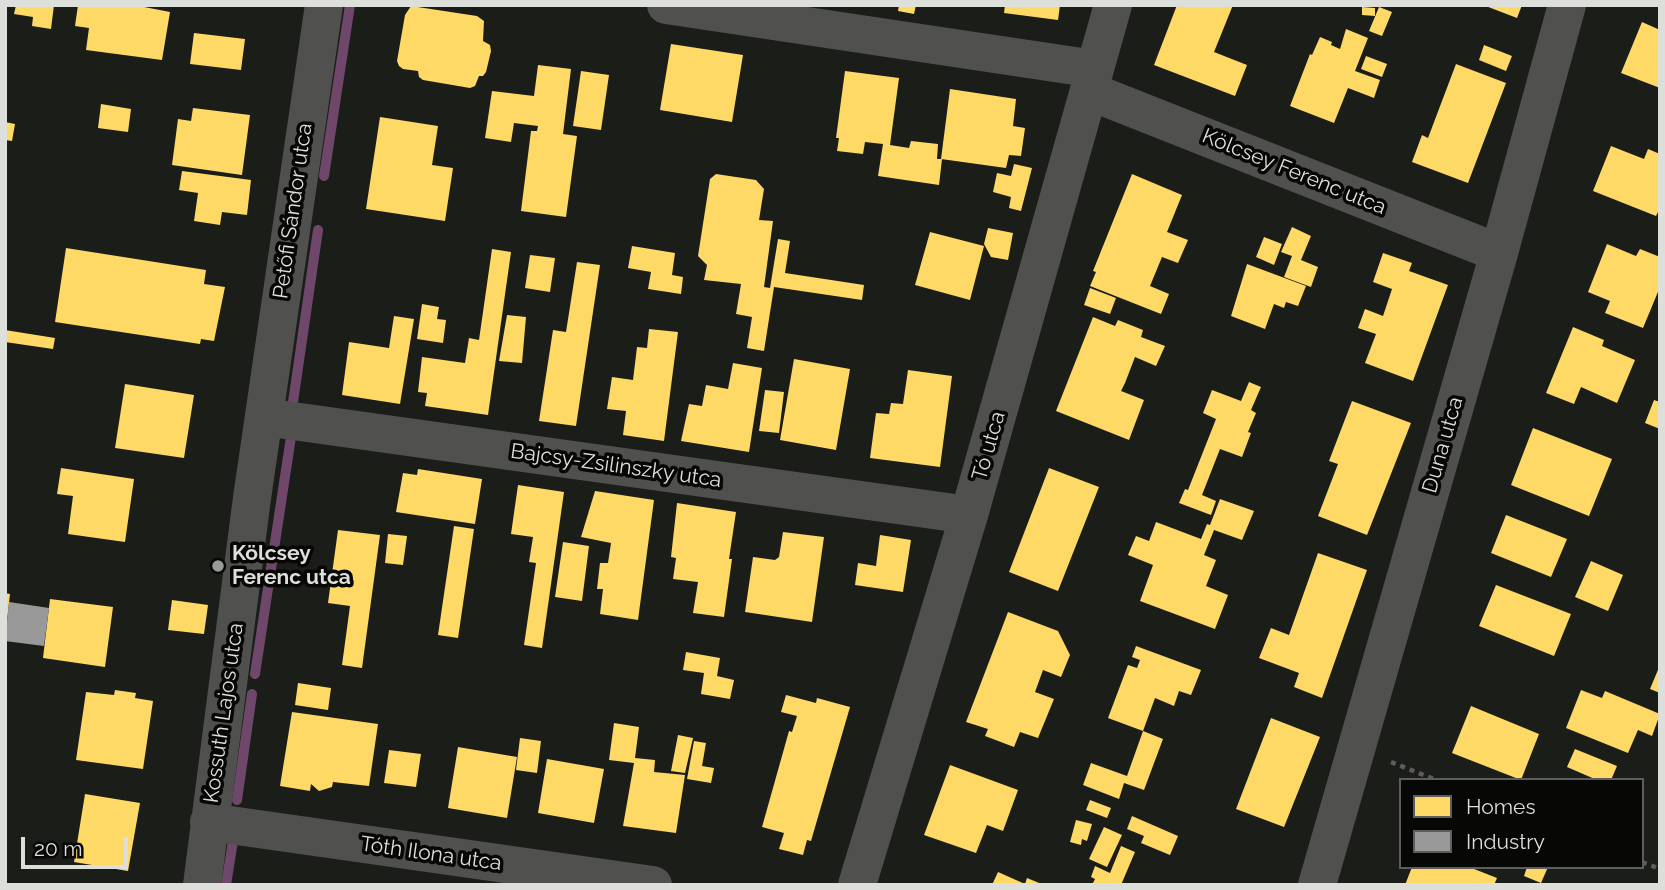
<!DOCTYPE html>
<html>
<head>
<meta charset="utf-8">
<style>
  body { margin:0 }
  #map { position:relative; width:1665px; height:890px; overflow:hidden; background:#1b1d19; font-family:Raleway,sans-serif }
  canvas { display:block }
  .frame { position:absolute; inset:0; border:7px solid #dddfdb; pointer-events:none }
  .legend { position:absolute; left:1399px; top:778px; width:245px; height:91px; box-sizing:border-box; background:#070706; border:2px solid #5d5d5b; margin:0; padding:9px 12px; list-style:none; font-size:21px; color:#dddfdb }
  .legend li { display:flex; align-items:center; gap:14px; height:35px }
  .legend b { width:35px; border:2px solid #5d5d5b }
  .scale { position:absolute; left:21px; top:837px; width:107px; height:32px; box-sizing:border-box; border:4px solid #dddfdb; border-top:0; padding-left:9px; font-size:21px; line-height:24px; white-space:nowrap; color:#dddfdb; -webkit-text-stroke:5px #070706; paint-order:stroke }
</style>
</head>
<body>
<div id="map">
<canvas width="1665" height="890"></canvas>
<div class="frame"></div>
<ul class="legend">
<li><b style="height:19px;background:#ffd966"></b>Homes</li>
<li><b style="height:19px;background:#999"></b>Industry</li>
</ul>
<div class="scale">20 m</div>
</div>
<script>
const c = document.querySelector('canvas').getContext('2d');
c.lineJoin = 'round';
function fill(path, color) { c.fillStyle = color; c.fill(path, 'evenodd'); }
function strokePath(path, color, width, dash) { c.strokeStyle = color; c.lineWidth = width; c.lineCap = dash ? 'butt' : 'round'; c.setLineDash(dash || []); c.stroke(path); }
function label(font, color, halo, rows, align = 'center') {
  c.font = font + ' Raleway,sans-serif'; c.lineWidth = 7; c.setLineDash([]); c.textBaseline = 'middle'; c.strokeStyle = halo; c.fillStyle = color; for (const [text, x, y, turn = 0] of rows) {
    c.save(); c.translate(x, y); c.rotate((+turn || 0) * Math.PI / 180); c.textAlign = isNaN(turn) ? turn : align; if (halo) c.strokeText(text, 0, 0); c.fillText(text, 0, 0); c.restore();
  }
}
const homes = new Path2D(`
  M16 5H54L51 29 32 26 33 17 14 14Z
  M78 5H134L170 12 162 60 86 50 89 28 75 26Z
  M899 5H916L914 14 898 11Z
  M1005 5H1060L1058 20 1004 13Z
  M1177 5H1233L1214 52 1247 65 1235 96 1154 65Z
  M1483 5H1522L1517 18Z
  M411 6 477 16 484 21 483 41 490 45 491 51 486 72 483 76H479L475 86 470 88 423 80 419 77 418 71 403 69 399 66 397 61 405 15Z
  M1362 7 1375 8V16L1362 15Z
  M1379 7 1392 12 1382 36 1369 31Z
  M1642 22 1660 30V88L1621 73Z
  M1346 29 1368 38 1355 71 1380 80 1374 98 1348 88 1334 123 1290 106 1310 54 1312 55 1320 37 1332 42 1331 45 1340 49Z
  M194 33 245 39 241 70 190 64Z
  M671 44 743 55 732 122 660 110Z
  M1484 45 1512 56 1506 71 1479 60Z
  M1366 56 1387 64 1382 77 1361 69Z
  M1456 64 1506 83 1468 183 1412 162 1422 135 1428 138Z
  M538 65 571 69 563 134 577 136 566 217 521 211 531 131H537L538 126 514 123 511 142 485 138 492 91 534 96Z
  M581 71 609 75 601 130 573 126Z
  M845 71 899 78 890 145 909 148 911 141 938 144 937 159H942L939 185 878 176 883 144 865 142 863 154 837 151 839 138H836Z
  M950 89 1016 99 1013 126 1025 128 1021 156 1009 155 1006 168 941 159Z
  M101 104 131 109 128 132 98 128Z
  M193 108 250 115 242 175 172 165 178 119 191 121Z
  M380 117 438 126 432 165 453 168 445 221 366 209Z
  M5 122 15 124 12 141 5 140Z
  M1611 146 1644 159 1648 149 1660 154V208L1656 216 1593 191Z
  M1014 164 1032 168 1021 211 1009 208 1011 197 993 192 997 173 1011 176Z
  M182 171 251 180 247 215 222 212 220 225 194 221 198 193 179 190Z
  M716 174 756 180 764 189 759 220 773 221 764 287 770 288 778 239 790 241 785 273 864 285 862 300 774 287 764 351 747 348 752 317 736 314 741 284 704 280 707 265 698 256 710 179Z
  M1132 174 1182 195 1167 232 1188 240 1178 263 1162 257 1150 286 1169 294 1161 314 1090 286 1096 272 1093 271Z
  M1292 227 1311 236 1301 260 1318 267 1311 287 1284 277 1292 256 1281 252Z
  M988 228 1013 233 1008 260 991 257 984 244Z
  M930 232 984 246 970 300 915 285Z
  M1264 237 1282 244 1274 265 1256 257Z
  M1607 244 1636 256 1640 249 1660 257V287L1643 328 1605 313 1610 301 1588 292Z
  M632 246 675 253 672 275 683 277 681 294 648 289 651 272 628 268Z
  M66 248 206 270 204 284 225 287 214 341 201 339 200 344 55 322Z
  M492 249 511 252 488 415 425 406 427 393 418 392 422 357 465 363 469 338 479 340Z
  M1383 253 1412 263 1409 271 1448 285 1413 381 1365 363 1376 334 1358 328 1365 309 1383 316 1392 289 1373 282Z
  M530 255 555 258 550 292 525 288Z
  M577 262 600 265 576 426 539 421 553 330 566 332Z
  M1247 264 1306 286 1298 306 1286 302 1284 308 1274 304 1265 329 1231 316Z
  M1090 288 1116 298 1110 314 1084 305Z
  M422 304 439 307 437 319 446 320 443 343 417 339Z
  M507 315 526 317 522 363 499 361Z
  M394 316 414 319 400 404 342 395 349 342 389 348Z
  M1093 317 1115 326 1118 320 1143 330 1141 337 1165 346 1156 366 1135 357 1125 383 1121 391 1144 400 1129 440 1056 411Z
  M1573 327 1604 340 1602 346 1635 360 1617 403 1581 387 1574 404 1546 393Z
  M649 329 678 332 664 441 623 435 626 411 607 409 612 377 633 380 637 347 647 348Z
  M5 330 55 338 53 349 5 342Z
  M794 359 850 369 836 450 780 440Z
  M733 363 762 368 749 452 681 441 689 404 702 406 706 385 728 389Z
  M908 370 952 376 940 467 870 458 876 413 889 414 891 403 903 404Z
  M1249 382 1261 387 1251 410 1256 413 1248 432 1251 433 1242 457 1220 449 1202 495 1216 501 1211 515 1179 503 1185 489 1188 490 1216 419 1203 413 1212 390 1241 401Z
  M125 384 194 395 184 458 115 448Z
  M765 390 784 392 779 433 759 431Z
  M1654 400 1660 402V429L1645 423Z
  M1352 401 1411 423 1367 535 1318 516 1338 464 1329 461Z
  M1533 428 1612 459 1589 516 1511 485Z
  M61 468 134 479 125 542 68 534 73 496 57 494Z
  M1049 468 1099 487 1058 591 1009 572Z
  M418 469 482 479 475 524 396 512 403 473 417 475Z
  M518 485 564 492 542 648 524 645 536 563 529 562 533 537 511 534Z
  M595 491 654 500 638 620 600 614 603 589H597L600 563H608L611 543 581 537Z
  M1220 499 1254 511 1242 540 1214 530 1204 555 1216 560 1206 586 1228 595 1215 629 1140 601 1153 565 1128 555 1136 536 1149 541 1156 522 1201 539 1207 524 1210 525Z
  M677 503 736 512 729 559H732L724 617 693 613 698 582 673 579 676 558 671 557Z
  M1506 515 1567 539 1551 577 1491 553Z
  M454 526 474 529 458 638 438 635Z
  M338 530 380 535 362 668 342 665 350 606 328 603Z
  M783 532 824 537 812 622 745 612 753 557 775 560 779 557Z
  M388 534 407 536 403 565 385 563Z
  M880 535 911 540 903 592 855 585 858 563 876 566Z
  M563 542 589 546 582 601 555 597Z
  M1318 553 1367 570 1322 698 1294 687 1299 673 1259 658 1271 628 1289 635Z
  M1591 561 1623 575 1608 611 1575 597Z
  M1496 585 1571 614 1554 656 1479 626Z
  M5 593 10 594 7 621H5Z
  M50 599 113 607 105 667 43 658Z
  M172 600 208 605 204 634 168 630Z
  M1008 612 1058 631 1070 655 1061 677 1043 670 1035 692 1054 699 1038 738 1020 732 1014 747 985 736 988 729 966 722Z
  M1136 646 1201 670 1191 695 1179 691 1174 706 1155 698 1143 731 1108 718 1128 665 1137 668 1140 660 1132 657Z
  M686 652 720 658 717 676 734 680 730 699 701 694 704 673 683 670Z
  M1660 665V693L1650 689Z
  M298 683 331 688 328 710 295 705Z
  M115 690 136 693 135 698 153 701 143 769 76 760 86 692 114 695Z
  M1581 690 1602 698 1605 691 1660 714 1652 736 1638 730 1628 753 1566 728Z
  M786 695 816 703 817 698 850 707 811 841 807 840 803 855 779 849 784 833 762 827 789 731 792 732 797 716 781 712Z
  M1471 706 1539 734 1521 780 1452 753Z
  M292 712 378 724 369 786 333 782 332 787 319 791 311 784 310 791 280 786Z
  M1271 718 1320 737 1284 827 1236 809Z
  M614 723 639 727 635 758 655 760 654 772 685 775 676 833 623 826 634 763 609 760Z
  M1143 731 1163 739 1144 790 1124 783 1119 799 1083 785 1091 763 1127 776Z
  M678 735 693 738 685 773 671 771Z
  M520 738 541 741 537 773 516 770Z
  M694 741 706 743 702 766 714 768 711 783 687 779Z
  M458 747 517 757 507 818 448 808Z
  M1575 749 1617 766 1611 780H1597L1567 767Z
  M389 750 421 754 416 787 384 783Z
  M547 759 604 769 594 823 538 813Z
  M950 765 1018 790 1003 831 987 825 976 853 924 835Z
  M85 794 140 803 128 871 74 862Z
  M1090 800 1111 808 1107 818 1086 810Z
  M1132 816 1178 836 1170 855 1141 843 1144 836 1127 829Z
  M1076 820 1092 824 1087 841 1082 839 1081 845 1070 842Z
  M1104 827 1122 835 1107 867 1089 859Z
  M1121 846 1135 852 1121 885H1092L1095 879 1091 877 1095 866 1110 873Z
  M1412 867H1469L1497 878 1494 885H1405Z
  M1527 867H1548L1541 883 1524 876Z
  M998 872 1025 884 1027 878 1044 885H992Z`);
const industry = new Path2D(`
  M9 602 49 608 44 646 5 641Z`);
const stream = new Path2D(`
  M324 176 350 5
  M293 402 318 230
  M255 674 291 437
  M237 800 252 694
  M226 885 233 841`);
const path = new Path2D(`
  M1391 762 1436 780
  M1642 862 1660 869`);
const minor = new Path2D(`
  M666 5 1095 69
  M1089 91 1499 253
  M264 417 969 515
  M209 822 653 885
  M202 885 252 498 324 5
  M857 885 969 515 1113 5
  M1317 885 1499 253 1567 5`);
const markers = [
  [218,566,7,"#999b97"]
];
const streetNames = [
  ["Kölcsey Ferenc utca",1294,172,22],
  ["Petőfi Sándor utca",293,211,-82],
  ["Duna utca",1443,445,-74],
  ["Tó utca",989,446,-74],
  ["Bajcsy-Zsilinszky utca",616,466,8],
  ["Kossuth Lajos utca",224,713,-82],
  ["Tóth Ilona utca",431,854,8]
];
const poiNames = [
  ["Kölcsey",232,554],
  ["Ferenc utca",232,578]
];
fill(homes, '#ffd966');
fill(industry, '#999');
strokePath(stream, '#6e476b', 10);
strokePath(path, '#5c5e5b', 4.5, [5, 5]);
strokePath(minor, '#50514e', 38);
for (const [x, y, r, color] of markers) { const dot = new Path2D(); dot.arc(x, y, r, 0, 2 * Math.PI); c.fillStyle = color; c.fill(dot); strokePath(dot, '#070706', 2.5); }
label('21px', '#dddfdb', '#070706', streetNames);
label('bold 21px', '#dddfdb', '#070706', poiNames, 'left');
</script>
</body>
</html>
